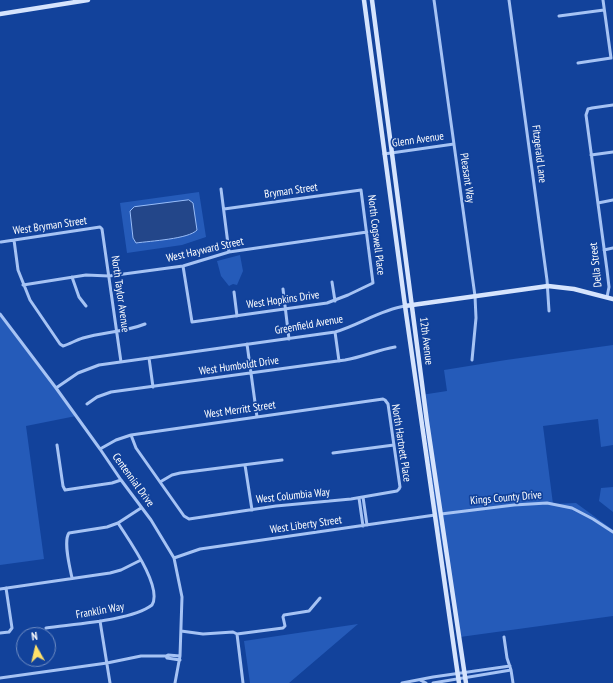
<!DOCTYPE html>
<html>
<head>
<meta charset="utf-8">
<style>
  body { margin:0 }
  #map { position:relative; width:613px; height:683px; overflow:hidden; background:#12429b; font-family:"PT Sans Narrow",sans-serif }
  canvas { display:block }
  .north { position:absolute; left:16px; top:627px; width:40px; height:40px; box-sizing:border-box; background:#12429b; border:1px solid #718ec3; border-radius:50%; rotate:352deg; font-size:11px; font-weight:700; line-height:16px; text-align:center; color:#fff }
  .north::after { content:''; display:block; margin:auto; width:14px; height:18px; background:#ffe069; clip-path:polygon(50% 0,100% 100%,50% 72%,0 100%) }
</style>
</head>
<body>
<div id="map">
<canvas width="613" height="683"></canvas>
<div class="north">N</div>
</div>
<script>
const c = document.querySelector('canvas').getContext('2d');
c.lineJoin = 'round';
function fill(path, color) { c.fillStyle = color; c.fill(path, 'evenodd'); }
function strokePath(path, color, width, dash) { c.strokeStyle = color; c.lineWidth = width; c.lineCap = dash ? 'butt' : 'round'; c.setLineDash(dash || []); c.stroke(path); }
function label(font, color, halo, rows, align = 'center') {
  c.font = font + ' "PT Sans Narrow",sans-serif'; c.lineWidth = 3.5; c.setLineDash([]); c.textBaseline = 'middle'; c.strokeStyle = halo; c.fillStyle = color; for (const [text, x, y, turn = 0] of rows) {
    c.save(); c.translate(x, y); c.rotate((+turn || 0) * Math.PI / 180); c.textAlign = isNaN(turn) ? turn : align; if (halo) c.strokeText(text, 0, 0); c.fillText(text, 0, 0); c.restore();
  }
}
const green = new Path2D(`
  M199 192 206 237 182 245 127 253 120 203Z
  M240 255 243 271 237 285 233 284 229 286 221 276 217 261Z
  M0 314 76 416 26 426 44 559 0 565Z
  M613 345V445L601 447 598 419 543 426 553 504 576 503 613 530V616L460 637 436 513 421 395 447 391 444 370 506 360Z
  M613 487V512L599 501 601 488Z
  M358 624 289 683H250L244 641Z`);
const water = new Path2D(`
  M189 200 193 203 197 230C189 239 150 241 136 243L133 238 130 211 134 207Z`);
const street = new Path2D(`
  M434 0 475 296 476 318 472 360
  M509 0 547 280 549 311
  M559 16 604 10
  M578 63 611 58 603 0
  M384 154 454 144
  M591 155 613 152
  M221 189 229 252
  M598 203 613 200
  M14 240 18 270 30 300 60 344 63 346C70 344 76 340 83 338 104 332 125 332 145 324
  M1 242 100 227 102 229 121 362
  M604 250 613 248
  M183 266 192 322 327 303 348 295 373 283 361 190 224 209
  M72 277 79 297 86 306
  M332 282 335 301
  M23 285 86 275 109 276 183 266 229 252 367 232
  M283 289 289 339
  M234 292 237 316
  M607 297 609 287 607 270 586 115 588 109 592 108 613 105
  M0 314 56 388 100 449 121 480 151 520 174 558 182 597 180 656 175 683
  M335 332 339 361
  M247 344 257 417
  M149 358 153 387
  M56 388 78 373 99 365 335 332C359 325 380 310 405 306
  M87 404 97 397 111 392 345 360C363 357 377 350 395 347
  M57 445 63 486 65 490 112 483 121 480
  M100 449 116 440 131 435 383 399 385 400 388 404 400 487 399 489 397 491 351 499 276 506 189 519 184 516 136 448 131 435
  M333 453 394 445
  M245 465 252 510
  M160 482 172 475 180 473 282 460
  M363 497 367 525
  M359 498 363 526
  M441 514 514 505 547 503 572 508 593 519 613 532
  M174 558 200 549 435 515
  M72 578C70 568 63 541 69 533L107 527 118 523 141 508
  M0 589 110 573 121 570 141 560
  M100 621 110 683
  M46 628C73 624 131 621 152 605 163 587 128 539 118 523
  M181 631 203 634 233 632 237 634 283 628 285 626 283 617 284 615 309 611 320 598
  M0 633 9 632 12 628 6 588
  M237 634 243 683
  M504 637 507 658 511 670 513 683
  M166 656 167 658 180 660
  M0 678 107 663 141 656H166L168 655 180 656
  M420 680 426 683
  M402 683 433 677 510 666
  M433 683 511 670`);
const secondary = new Path2D(`
  M364 0 406 313 459 683
  M372 0 427 422 466 683
  M0 14 88 0
  M405 306 548 286 574 289 613 299`);
const streetNames = [
  ["Glenn Avenue",418,140,-8],
  ["Fitzgerald Lane",539,154,83],
  ["Pleasant Way",467,178,82],
  ["Bryman Street",291,191,-8],
  ["West Bryman Street",50,226,-8],
  ["North Cogswell Place",376,235,83],
  ["West Hayward Street",205,250,-13],
  ["Della Street",596,265,-96],
  ["North Taylor Avenue",120,294,82],
  ["West Hopkins Drive",283,300,-8],
  ["Greenfield Avenue",309,325,-10],
  ["12th Avenue",426,341,83],
  ["West Humboldt Drive",239,366,-8],
  ["West Merritt Street",240,410,-8],
  ["North Hartnett Place",401,443,81],
  ["Centennial Drive",133,480,54],
  ["West Columbia Way",293,496,-6],
  ["Kings County Drive",506,498,-5],
  ["West Liberty Street",306,525,-8],
  ["Franklin Way",100,611,-10]
];
fill(green, '#255bb9');
fill(water, '#234689');
strokePath(water, '#98bcf7', 1);
strokePath(street, '#a6c3f4', 3);
strokePath(secondary, '#d6e4fd', 4.5);
label('11px', '#fff', '#12429b', streetNames);
</script>
</body>
</html>
